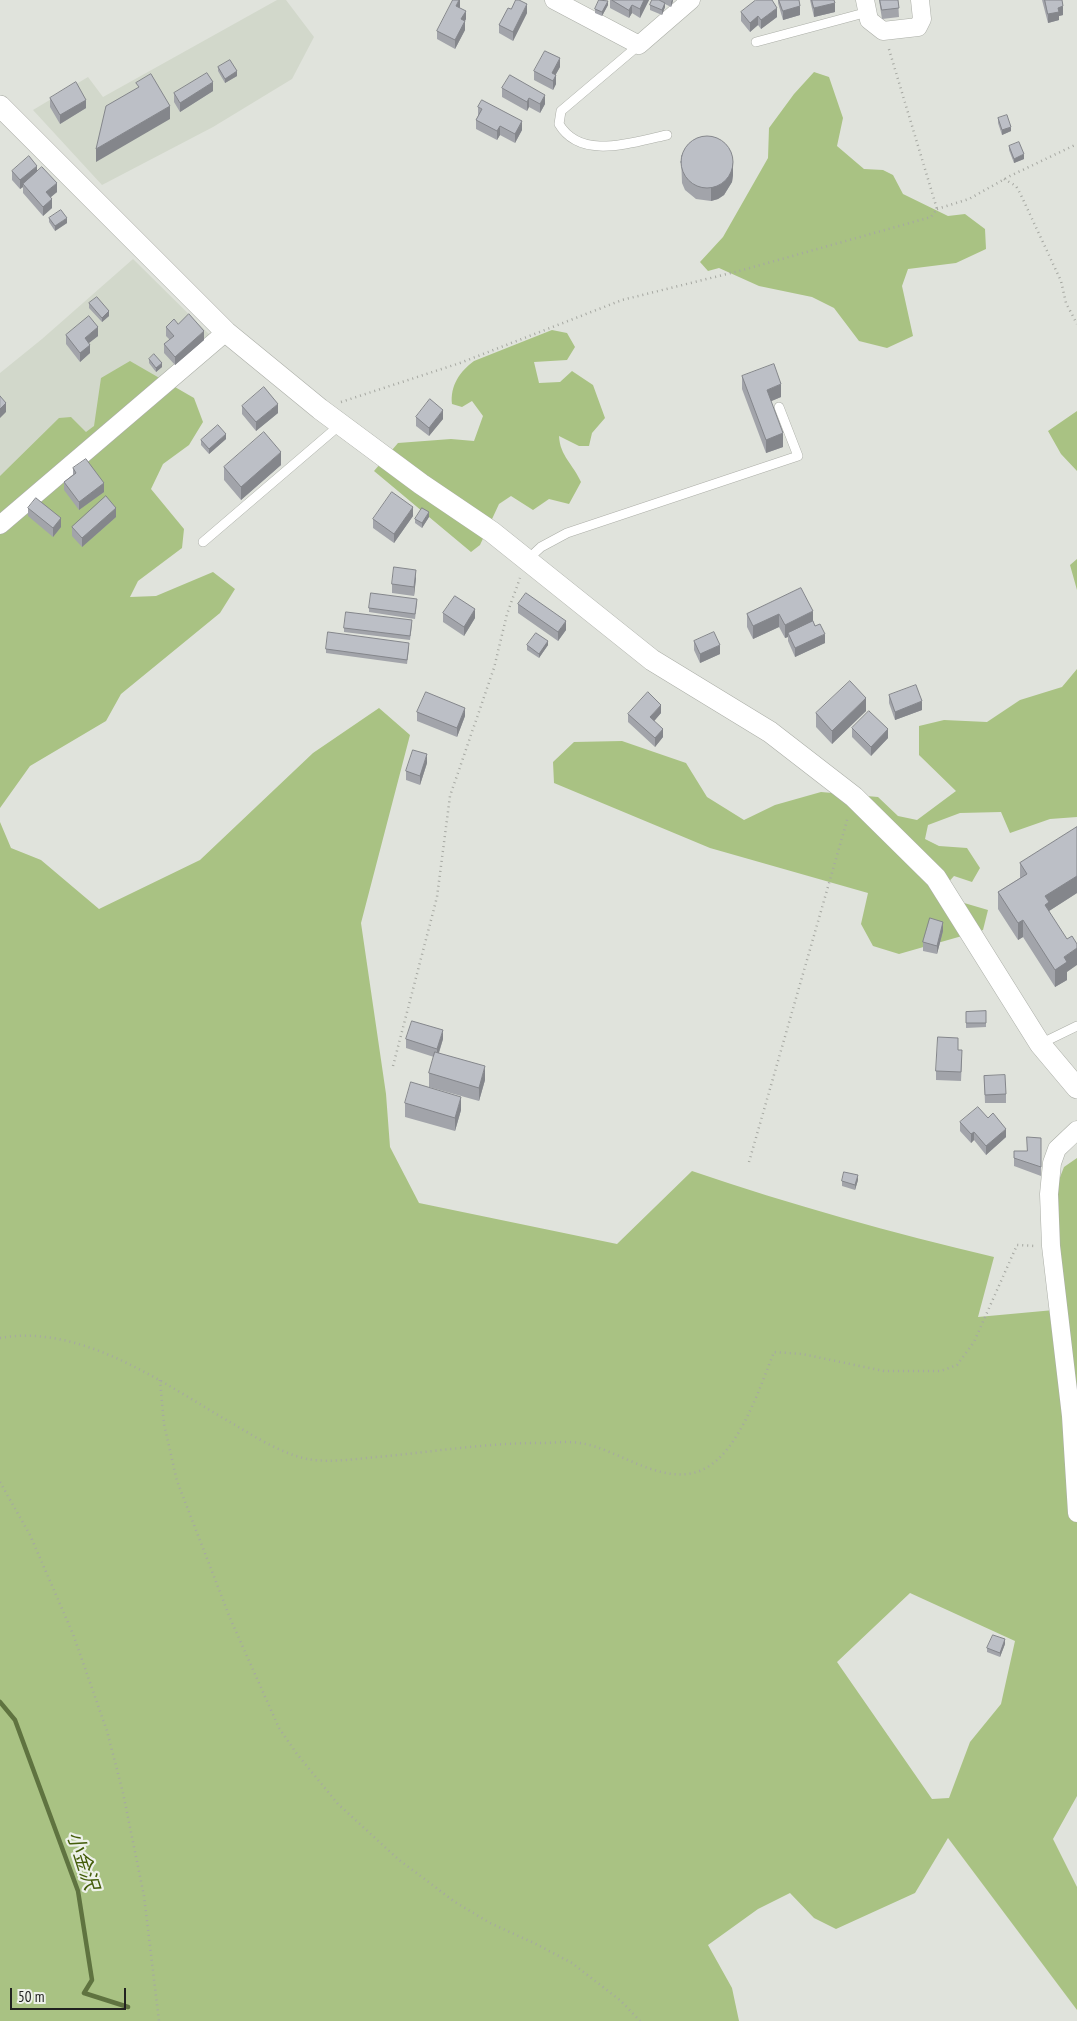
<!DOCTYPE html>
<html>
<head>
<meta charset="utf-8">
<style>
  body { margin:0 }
  #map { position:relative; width:1077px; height:2021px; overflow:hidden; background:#e0e3dc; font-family:"PT Sans Narrow",sans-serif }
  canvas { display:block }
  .scale { position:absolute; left:10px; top:1988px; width:116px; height:22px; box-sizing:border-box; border:2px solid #212220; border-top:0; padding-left:6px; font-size:15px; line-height:18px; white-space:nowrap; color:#212220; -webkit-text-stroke:4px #edf1e9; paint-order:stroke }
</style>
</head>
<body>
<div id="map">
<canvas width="1077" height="2021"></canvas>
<div class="scale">50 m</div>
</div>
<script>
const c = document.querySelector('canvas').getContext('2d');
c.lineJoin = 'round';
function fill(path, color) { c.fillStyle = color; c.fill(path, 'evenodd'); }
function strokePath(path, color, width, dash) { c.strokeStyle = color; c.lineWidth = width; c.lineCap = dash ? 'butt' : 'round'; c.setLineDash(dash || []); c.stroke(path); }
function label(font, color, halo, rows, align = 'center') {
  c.font = font + ' "PT Sans Narrow","Noto Sans JP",sans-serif'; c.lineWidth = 4.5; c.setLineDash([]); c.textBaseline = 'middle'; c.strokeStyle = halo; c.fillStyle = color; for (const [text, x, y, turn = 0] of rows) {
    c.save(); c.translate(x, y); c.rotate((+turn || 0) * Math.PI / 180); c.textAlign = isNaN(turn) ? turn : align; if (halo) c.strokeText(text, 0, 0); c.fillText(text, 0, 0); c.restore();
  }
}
const built = new Path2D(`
  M277 0H286L314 37 292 79 213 127 102 185 33 110 88 77 103 97Z
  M133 259 212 337 0 506V373L42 339Z`);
const green = new Path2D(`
  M814 72 829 77 843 118 837 146 864 169 883 170 893 175 903 194 948 216 965 214 985 229 986 249 956 263 908 269 902 286 913 336 887 348 859 341 834 308 812 297 759 286 719 268 708 271 700 262 723 237 768 158 769 128 794 94Z
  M552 330 567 333 575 347 567 360 534 362 539 383 560 382 572 371 593 385 605 418 592 433 589 446H579L559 436C560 456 573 464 581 482L569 504 549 499 533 510 511 496 499 504 480 545 471 552 374 471 398 443 451 439 474 441 483 416 472 401 462 407 452 404C450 386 460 371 474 361Z
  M130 361 194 398 203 422 189 445 163 464 151 489 184 529 182 548 138 581 130 597 156 596 213 572 235 589 220 613 121 694 106 721 30 766 0 808V476L59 418 71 417 86 432 94 426 101 378Z
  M1077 411V471L1061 454 1048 431Z
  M1077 559V590L1070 565Z
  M1077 669V817L1050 819 1010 833 1001 812 960 813 928 825 925 839 939 846 967 848 980 868 972 882 954 876 937 895 988 910 983 930 899 954 873 946 861 924 868 893 710 848 554 783 553 762 574 742 622 741 686 763 707 797 744 820 775 805 821 792 878 797 898 816 917 820 956 791 919 755V726L944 720 987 722 1020 700 1062 687Z
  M379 708 410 735 361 923 386 1094 390 1147 419 1203 617 1244 692 1171C792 1205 892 1233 994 1257L978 1317 1065 1309 1055 1190 1064 1167 1077 1158V1796L1053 1839 1077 1887V2010L948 1838 915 1893 836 1929 814 1918 790 1893 758 1909 708 1945 732 1988 739 2021H0V822L11 848 41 860 99 909 200 860 313 753ZM910 1593 1015 1641 1001 1704 970 1742 949 1798 932 1799 837 1662Z`);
const stream = new Path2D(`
  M0 1702 15 1720 78 1891 92 1980 84 1993 128 2007`);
const path = new Path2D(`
  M1004 179 1016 186 1020 193 1061 281 1066 303 1077 324
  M937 209 969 199 1010 176 1077 144
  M341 402 460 363 622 300 739 271 931 217 937 209 888 46
  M393 1066 437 897 450 796 494 668 507 614 520 578
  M749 1162 848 817
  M0 1338C83 1323 167 1386 235 1425 257 1438 281 1453 307 1459 329 1463 355 1459 377 1457 432 1452 485 1443 540 1443 553 1443 567 1441 580 1443 620 1449 665 1490 706 1468 740 1449 760 1387 774 1352L802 1354 884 1371H941L957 1365 974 1342 1017 1245 1035 1246
  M160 1380 164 1424 177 1481 230 1618 279 1728 297 1754 338 1804 398 1859 455 1902 490 1923 536 1944 572 1963 621 2001 640 2021
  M0 1482 30 1535 73 1634 107 1731 123 1793 144 1896 159 2021`);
const service = new Path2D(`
  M756 42 868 12
  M639 45 561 111 559 124C581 161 632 142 667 135
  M203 542 341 424
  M527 560 541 547 567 533 798 456 779 407
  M1040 1044 1077 1026`);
const minor = new Path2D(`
  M554 0 639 45 691 0
  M865 0 869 20 883 31 918 27 922 19 920 0
  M0 525 226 332
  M1077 1130 1057 1149 1052 1163 1049 1194 1051 1246 1071 1416 1077 1513`);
const tertiary = new Path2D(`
  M0 106 226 332 320 409 421 484 492 532 652 660 770 732 854 797 936 878 1040 1044 1077 1088`);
const wall = new Path2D(`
  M460 0V8L466 19 465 21V30L455 49 437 39V31Z
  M610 0H649L640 18 632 13 629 18 610 8Z
  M652 0H673V1L671 7 665 4V7L662 15 650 10V5Z
  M778 0H799L800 15 783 20 778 3Z
  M810 0H834L835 12 814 17Z
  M879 0H898L899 17 882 19Z
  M1042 0H1064H1062L1063 15 1059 16V20L1048 23Z
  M608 5 602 16 595 13V9Z
  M511 9 527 13 513 41 499 33V25Z
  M741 12 777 17 761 29 758 25 750 32 741 21Z
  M218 67 237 76 225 83 218 71Z
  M560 67 556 74V84L553 90 534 80V71Z
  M502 88 545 104 540 113 529 107 527 111 502 97Z
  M213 91 180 112 174 102V93Z
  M50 98 86 108 60 124 50 107Z
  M478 107 522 130 515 143 500 135 497 140 476 129V120L478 116Z
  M998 118 1011 131 1002 135 998 123Z
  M1009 146 1024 159 1014 163 1009 150Z
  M681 155 733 175 732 182 724 195 718 199 711 201 696 199 685 190 682 183Z
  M12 171H37L57 192 51 197 52 208 43 216 23 193V187L20 189 12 180Z
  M49 218 67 223 55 231 49 222Z
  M89 303 109 316 102 322 89 308Z
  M178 324 204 340 175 365 164 353V344L170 340 166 336V327Z
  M66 335 98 336 89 343 90 353 80 362 66 344Z
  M149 359 162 367 156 372 149 363Z
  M742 376 781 397 771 401 783 447 766 453 742 389Z
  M242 406 278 413 256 431 242 414Z
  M416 417 443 419 429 436 416 426Z
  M226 439 209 454 201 445V440Z
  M281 465 241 500 224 480V467Z
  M73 468 104 492 79 510 64 490V482L73 475Z
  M28 508 61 527 53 537 28 516Z
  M413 516 394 543 373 528V519Z
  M116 517 82 547 72 536V527Z
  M429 517 422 528 415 523V519Z
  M416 578 414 596 392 593V584Z
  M801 588 813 622 825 643 795 657 788 641V637L785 638 779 627 753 639 747 627V614Z
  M417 603 415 619 369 612V608Z
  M518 604 566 630 558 641 518 613Z
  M443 613 475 618 464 636 443 622Z
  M412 625 410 640 344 632V628Z
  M694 641 720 654 700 663 694 650Z
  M527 645H548L539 658 527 650Z
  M409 648 407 664 326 653V649Z
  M889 695 922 710 895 720 889 703Z
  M866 711 832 744 816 727V713Z
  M417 712 465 716 457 737 417 721Z
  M661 713 654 721 663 737 655 747 628 722V714Z
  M852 728 888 738 871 756 852 737Z
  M427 763 420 785 406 780V771Z
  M1077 827V893L1049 911 1067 972V980L1055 987 1023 937 1018 940 998 909V892L1020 878V863Z
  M943 931 937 954 923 951V942Z
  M986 1011V1027L966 1028V1012Z
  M406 1039H443L439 1053 485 1080 479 1101 429 1087V1073L434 1057 406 1048Z
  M958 1050 962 1059 961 1081 936 1080V1071Z
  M984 1076 1006 1094V1103H985Z
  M405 1103 461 1110 455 1131 405 1117Z
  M988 1118 1006 1137 986 1155 974 1140 971 1143 960 1131V1122Z
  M1041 1138V1176L1014 1166V1151H1027Z
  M858 1180 855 1190 842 1186V1181Z
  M1005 1644 1000 1657 987 1652V1648Z`);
const shadedWall = new Path2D(`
  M459 0H460V7L456 15V6Z
  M644 0H649L640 18V9Z
  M672 0H673V1L671 7V2Z
  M608 1V5L602 16V12Z
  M665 3V7L662 15V10Z
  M835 3V12L814 17V8Z
  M527 4V13L513 41V32Z
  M632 5V13L629 18V10Z
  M800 6V15L783 20V11Z
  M1063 6V15L1059 16V20L1048 23V14L1058 8Z
  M777 8V17L761 29V20Z
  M466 11V19L461 28V19Z
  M758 16V25L750 32V23Z
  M465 21V30L455 49V40Z
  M560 58V67L552 81V73Z
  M237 71V76L225 83V79Z
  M556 75V84L553 90V81Z
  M213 82V91L180 112V103Z
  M545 95V104L540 113V104Z
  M529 98V107L527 111V102Z
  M86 100V108L60 124V115Z
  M170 106V119L96 162V149Z
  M522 121V130L515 143V134Z
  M500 126V135L497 140V131Z
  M1011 127V131L1002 135V130Z
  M1024 154V159L1014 163V159Z
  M733 162V175L732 182 724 195 718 199 711 201V188Z
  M37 166V175L23 184V187L20 189V180Z
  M57 183V192L46 201V192Z
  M52 199V208L43 216V207Z
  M67 218V223L55 231V226Z
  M109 311V316L102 322V318Z
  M98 327V336L85 346V338Z
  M204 331V340L175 365V357Z
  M90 345V353L80 362V353Z
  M162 363V367L156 372V368Z
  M781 384V397L767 403V390Z
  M6 403V412L0 418V409Z
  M278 404V413L256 431V422Z
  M443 410V419L429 436V428Z
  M783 433V447L766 453V440Z
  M226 434V439L209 454V449Z
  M281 452V465L241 500V487Z
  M104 483V492L79 510V502Z
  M413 507V516L394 543V534Z
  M116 508V517L82 547V538Z
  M429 512V517L422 528V523Z
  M61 518V527L53 537V528Z
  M416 570V578L414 596V587Z
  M475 609V618L464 636V627Z
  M813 611V624L788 633V637L785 638V625Z
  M779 614V627L753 639V626Z
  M566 621V630L558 641V632Z
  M825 634V643L795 657V648Z
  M548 641V645L539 658V654Z
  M720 645V654L700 663V654Z
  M866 698V711L832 744V731Z
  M922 701V710L895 720V712Z
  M661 705V713L650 726V717Z
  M465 708V716L457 737V728Z
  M663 729V737L655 747V738Z
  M888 729V738L871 756V747Z
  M427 754V763L420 785V776Z
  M1077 876V893L1049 911 1045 922V896Z
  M1023 920V937L1018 940V923Z
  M943 922V931L937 954V946Z
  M1077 948V965L1067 972V980L1055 987V970L1064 957Z
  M443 1030V1039L437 1058V1049Z
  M485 1066V1080L479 1101V1088Z
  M461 1097V1110L455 1131V1118Z
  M1006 1129V1137L986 1155V1146Z
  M974 1132V1140L971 1143V1134Z
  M858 1175V1180L855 1190V1185Z
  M1005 1639V1644L1000 1657V1653Z`);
const building = new Path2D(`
  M453 0H459L456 6 466 11 461 19 465 21 455 40 437 31Z
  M516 0H519L527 4 513 32 499 25 508 8 511 9Z
  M599 0 608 1 602 12 595 9Z
  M612 0H644L640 9 632 5 629 10Z
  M652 0H659L665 3 662 10 650 5Z
  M756 0H772L777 8 761 20 758 16 750 23 741 12Z
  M779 0H799L800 6 783 11Z
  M812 0H834L835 3 814 8Z
  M880 0H898L899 8 882 10Z
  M1045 0H1062L1063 6 1058 8 1059 12 1048 14Z
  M545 51 560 58 552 73 556 75 553 81 534 71Z
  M230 60 237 71 225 79 218 67Z
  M207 73 213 82 180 103 174 93Z
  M151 74 170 106 96 149 106 106 139 87 136 83Z
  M510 75 545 95 540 104 529 98 527 102 502 88Z
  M76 82 86 100 60 115 50 98Z
  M482 100 522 121 515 134 500 126 497 131 476 120 482 109 478 107Z
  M1007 115 1011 127 1002 130 998 118Z
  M681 162a26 26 0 1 1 52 0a26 26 0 1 1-52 0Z
  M1019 142 1024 154 1014 159 1009 146Z
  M29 156 37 166 20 180 12 171Z
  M42 167 57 183 46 192 52 199 43 207 23 184Z
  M61 210 67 218 55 226 49 218Z
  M97 297 109 311 102 318 89 303Z
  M189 314 204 331 175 357 164 344 174 336 166 327 174 319 178 324Z
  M89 316 98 327 85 338 90 345 80 353 66 335Z
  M154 354 162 363 156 368 149 359Z
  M774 364 781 384 767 390 783 433 766 440 742 376Z
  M264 387 278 404 256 422 242 406Z
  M0 396 6 403 0 409Z
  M430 399 443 410 429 428 416 417Z
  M218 425 226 434 209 449 201 440Z
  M264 432 281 452 241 487 224 467Z
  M86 459 104 483 79 502 64 482 76 473 73 468Z
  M392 492 413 507 394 534 373 519Z
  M106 496 116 508 82 538 72 527Z
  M36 498 61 518 53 528 28 508Z
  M422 508 429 512 422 523 415 519Z
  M394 567 416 570 414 587 392 584Z
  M801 588 813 611 785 625 779 614 753 626 747 614Z
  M371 593 417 599 415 614 369 608Z
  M526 593 566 621 558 632 518 604Z
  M455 596 475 609 464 627 443 613Z
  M346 612 412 620 410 636 344 628Z
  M813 621 815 626 820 624 825 634 795 648 788 633Z
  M328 632 409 643 407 660 326 649Z
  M714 632 720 645 700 654 694 641Z
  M536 633 548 641 539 654 527 645Z
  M850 681 866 698 832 731 816 713Z
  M916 685 922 701 895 712 889 695Z
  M426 692 465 708 457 728 417 712Z
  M648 692 661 705 650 717 663 729 655 738 628 714Z
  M869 711 888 729 871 747 852 728Z
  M413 750 427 754 420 776 406 771Z
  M1077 827V876L1045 896 1049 902 1045 905 1067 939 1072 936 1077 944V948L1064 957 1067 962 1055 970 1023 920 1018 923 998 892 1027 874 1020 863Z
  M930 918 943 922 937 946 923 942Z
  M986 1011V1023H966V1012Z
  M412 1021 443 1030 437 1049 406 1039Z
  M938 1037 958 1038V1050H962L961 1072 936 1071Z
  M435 1052 485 1066 479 1088 429 1073Z
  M1005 1075 1006 1094 985 1095 984 1076Z
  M411 1082 461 1097 455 1118 405 1103Z
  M978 1107 988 1118 993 1113 1006 1129 986 1146 974 1132 971 1134 960 1122Z
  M1027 1137 1041 1138V1167L1014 1158V1151H1027Z
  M844 1172 858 1175 855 1185 842 1181Z
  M993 1635 1005 1639 1000 1653 987 1648Z`);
const waterNames = [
  ["小金沢",82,1861,72]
];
fill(built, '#d2d8cb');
fill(green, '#a9c283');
strokePath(stream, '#5f7340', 4.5);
strokePath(service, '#abaea7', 10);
strokePath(minor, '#abaea7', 19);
strokePath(tertiary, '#abaea7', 22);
strokePath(path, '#a6a8a2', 2.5, [1, 4]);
strokePath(service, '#fff', 9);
strokePath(minor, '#fff', 18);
strokePath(tertiary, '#fff', 21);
fill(wall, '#a2a4aa');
fill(shadedWall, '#84868b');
fill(building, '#bcbfc6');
strokePath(building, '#84868b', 1);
label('italic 20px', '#435c09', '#edf1e9', waterNames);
</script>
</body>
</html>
